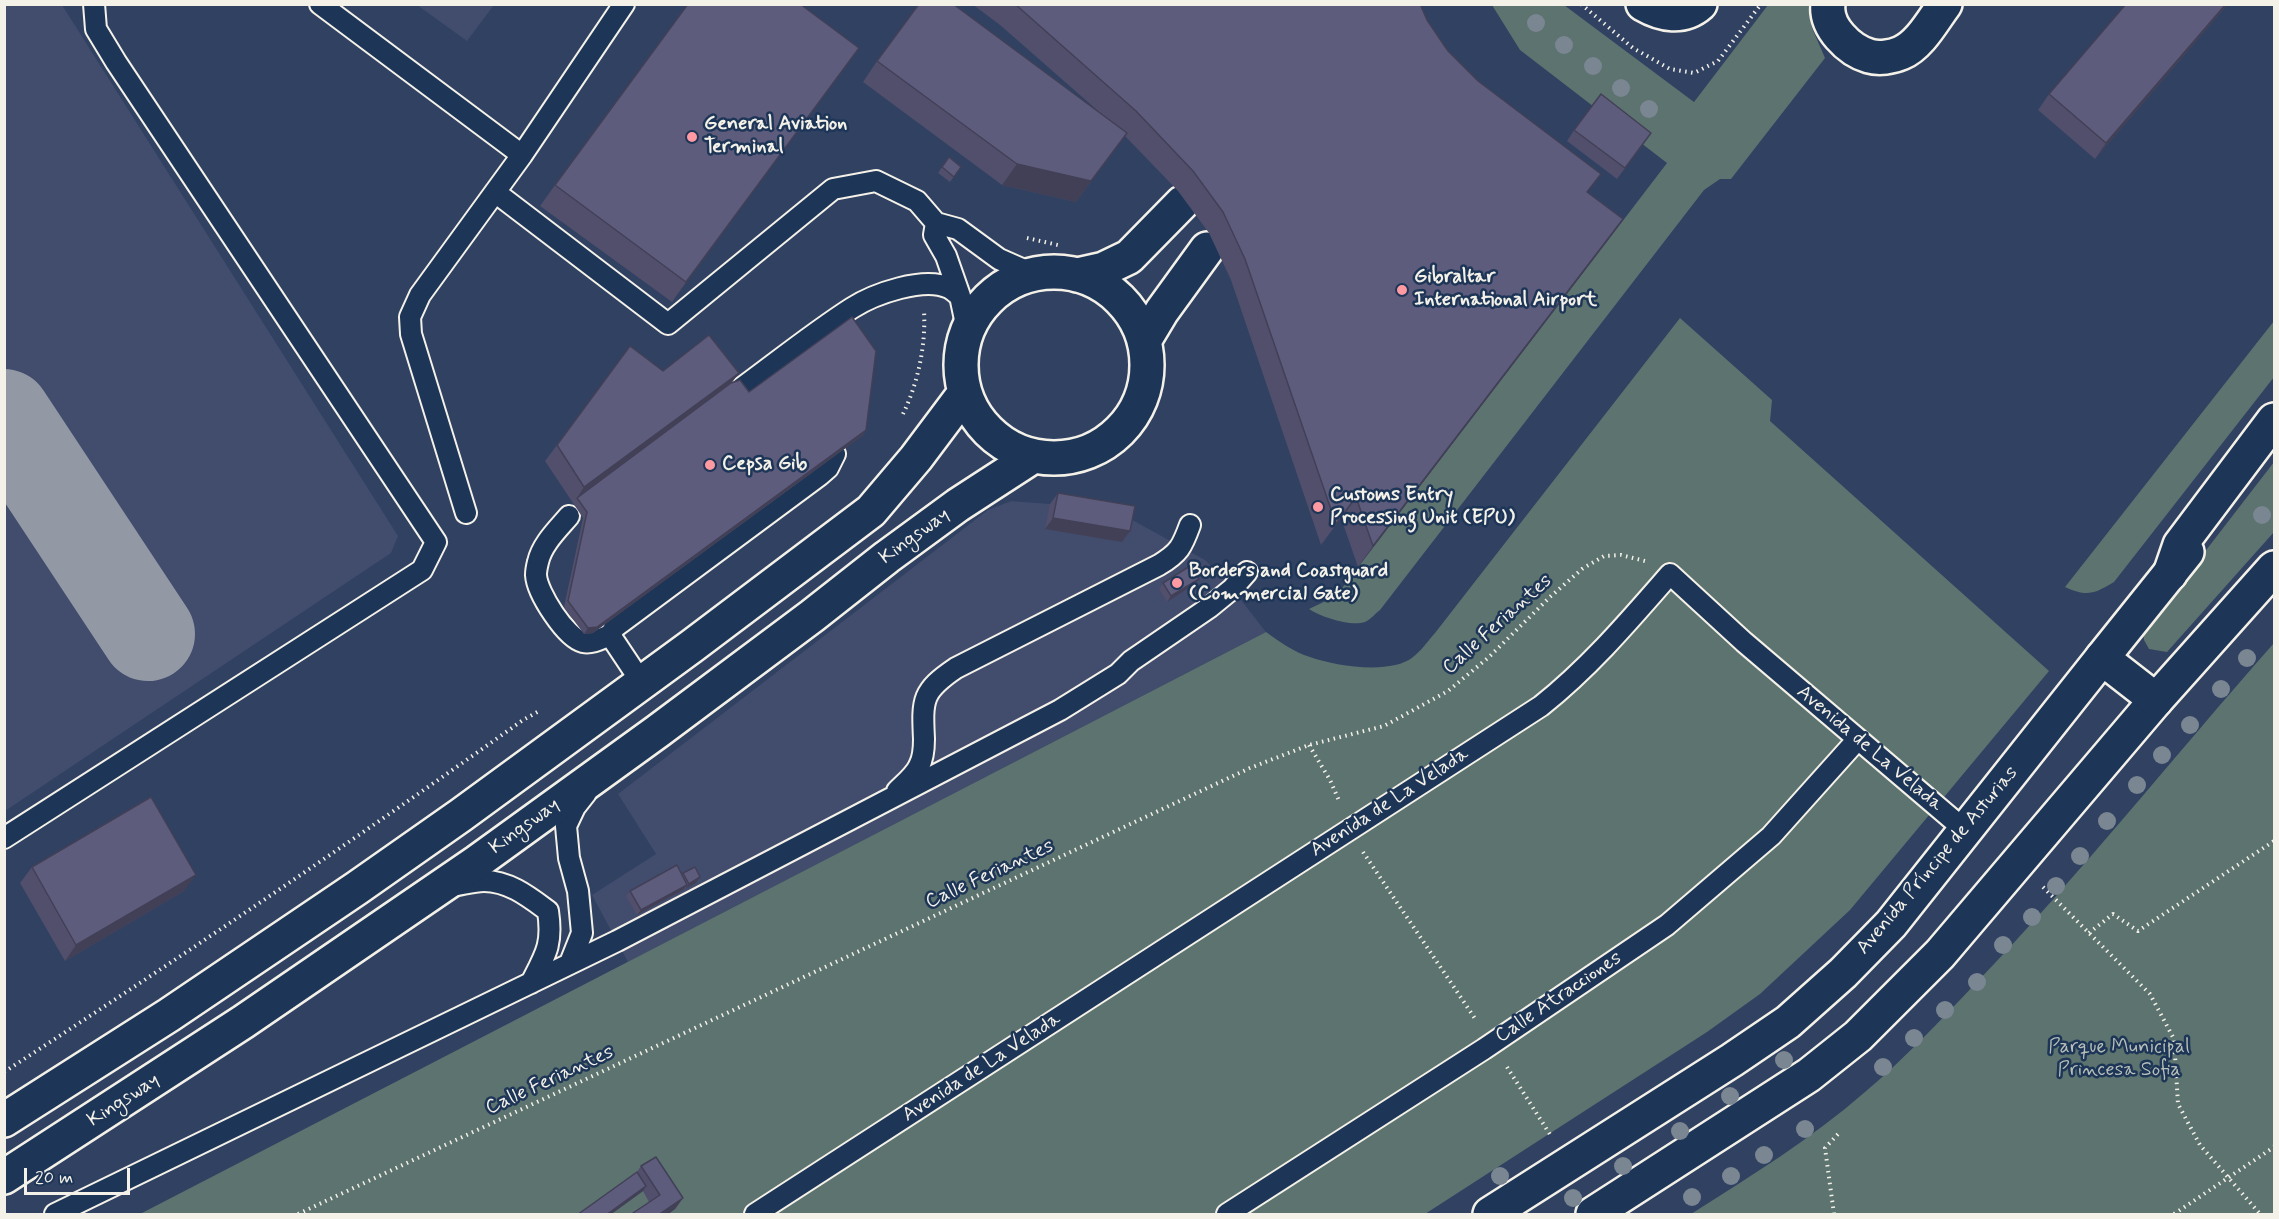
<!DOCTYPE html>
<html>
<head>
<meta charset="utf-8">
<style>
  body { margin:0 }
  #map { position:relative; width:2279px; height:1219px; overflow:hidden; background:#304162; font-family:Mynerve,sans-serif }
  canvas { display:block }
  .frame { position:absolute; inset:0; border:6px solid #f4f1e8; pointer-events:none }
  .scale { position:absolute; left:24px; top:1168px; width:106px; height:27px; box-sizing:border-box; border:3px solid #f4f1e8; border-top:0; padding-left:8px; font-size:18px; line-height:21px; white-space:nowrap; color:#f4f1e8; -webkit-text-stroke:4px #1d3557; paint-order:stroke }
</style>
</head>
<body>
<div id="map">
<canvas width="2279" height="1219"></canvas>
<div class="frame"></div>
<div class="scale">20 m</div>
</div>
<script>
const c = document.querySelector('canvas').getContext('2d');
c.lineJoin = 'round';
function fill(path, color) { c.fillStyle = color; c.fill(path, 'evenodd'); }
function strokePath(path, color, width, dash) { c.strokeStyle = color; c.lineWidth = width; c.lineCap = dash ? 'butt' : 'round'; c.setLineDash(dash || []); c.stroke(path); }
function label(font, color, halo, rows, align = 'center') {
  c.font = font + ' Mynerve,sans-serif'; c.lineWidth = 5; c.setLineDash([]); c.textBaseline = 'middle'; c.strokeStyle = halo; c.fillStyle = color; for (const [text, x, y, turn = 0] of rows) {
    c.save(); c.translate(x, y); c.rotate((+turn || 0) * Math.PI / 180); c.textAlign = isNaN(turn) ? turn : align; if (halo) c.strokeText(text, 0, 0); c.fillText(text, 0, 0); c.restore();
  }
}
const built = new Path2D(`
  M5 4 62 5 398 536 391 553 5 811Z
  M417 5H494L467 41Z
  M1011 501 1050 504 1127 517 1205 560 1227 582 1266 632 628 962 592 895 656 854 618 794 988 510Z`);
const green = new Path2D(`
  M1492 5H1564L1694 102 1768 5H1808L1812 28 1825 58 1731 179H1720L1704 190 1380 610C1376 613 1370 620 1365 622 1351 627 1321 617 1309 609L1336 596 1667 163 1520 50Z
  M1680 318 1772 400 1770 421 2049 671 1850 910 1760 994 1707 1032 1425 1214H140L1266 632C1280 642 1294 652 1310 657 1335 666 1391 675 1413 657 1421 651 1428 641 1435 633Z
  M2274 321V377L2114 582C2094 594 2087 597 2065 587Z
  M2274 462V532L2167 652 2149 649 2144 640 2143 632Z
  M2274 643V1214H1691C1751 1176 1811 1139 1865 1092 1904 1059 1940 1021 1975 984 2080 875 2174 756 2274 643Z`);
const taxiway = new Path2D(`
  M4 416 148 634`);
const path = new Path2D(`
  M1581 4 1633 48 1670 69 1694 73 1718 61 1761 4
  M1027 238 1058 245
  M903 414C918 383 926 345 924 311
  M1309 745 1330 780 1340 803
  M1363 852 1476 1020
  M2043 887 2150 994 2174 1039 2178 1104 2200 1145 2260 1214
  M2089 933 2113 914 2138 931 2274 841
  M1507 1067 1551 1136
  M4 1072C180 958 353 841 523 720L541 710
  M298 1214 1250 768 1309 745 1384 726 1448 691 1489 657 1550 597 1582 569 1604 556 1621 555 1645 561
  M1834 1214 1825 1148 1839 1133
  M2174 1214 2274 1147`);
const lane = new Path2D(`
  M320 4 522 155
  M495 192 668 324 833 189 876 181 917 201 936 223 958 229 999 259 1033 274
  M936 223 934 235 946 256 960 296
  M739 390C776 363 813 333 852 308 874 294 924 276 949 288 953 290 957 294 960 296L967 329
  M466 513 411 334 410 317 420 295 522 155 624 4
  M569 516C558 529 542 544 538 562 537 566 536 571 536 575 537 593 566 638 583 642 593 644 602 638 610 635
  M642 683 610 635 615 627 820 475 828 468 835 454
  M897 791C904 784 915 775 919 766 923 759 924 747 924 739 922 699 922 691 956 668L1159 565C1179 553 1182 547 1190 525
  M4 838 422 570 436 542 116 62 96 29 94 4
  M451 886C461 885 473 881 484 881 509 881 529 897 548 911 553 944 546 954 531 983
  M570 963 582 933 578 891 569 858 566 826 575 807 586 793
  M55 1214 617 941 1060 710 1118 674 1131 661 1210 607 1232 589 1247 572
  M755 1214 1541 706C1590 667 1629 621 1670 574L1744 642 1966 831
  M1227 1214 1484 1049 1667 925 1771 836 1858 739`);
const secondary = new Path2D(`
  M1490 1214 1732 1060 1788 1022 1843 973 1891 924 2102 658
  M1593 1214 1809 1075 1858 1036 1940 954 2156 700`);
const primary = new Path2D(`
  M2187 552 2102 658 2156 700 2274 568`);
const highway = new Path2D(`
  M1643 4C1662 15 1683 19 1700 4
  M1828 4C1825 27 1849 50 1869 56 1879 59 1892 57 1901 53 1920 45 1933 20 1945 4
  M961 365a93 93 0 1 1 186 0a93 93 0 1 1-186 0Z
  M1077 275 1104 269 1129 257 1182 203
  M1144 341 1162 311 1207 249
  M2170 574 2180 545 2274 420
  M4 1120 169 1015 357 888 461 815 692 646 871 511 916 458 964 394
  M4 1177 243 1022 477 862 658 731 812 616 887 557 958 505 1032 457`);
const trees = [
  [1536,23],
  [1564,45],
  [1593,66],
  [1621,88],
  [1649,109],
  [2262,515],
  [2247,658],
  [2221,689],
  [2190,725],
  [2162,755],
  [2137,785],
  [2107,821],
  [2080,856],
  [2056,886],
  [2032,917],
  [2003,945],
  [1977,982],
  [1945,1010],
  [1914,1038],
  [1784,1060],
  [1883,1067],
  [1730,1096],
  [1805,1129],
  [1680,1131],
  [1764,1155],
  [1623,1166],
  [1500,1176],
  [1731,1176],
  [1692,1197],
  [1573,1198]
];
const wall = new Path2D(`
  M972 4H1420L1427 20 1448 51 1588 193 1623 219 1608 240 1358 567 1341 518 1321 545 1231 280 1209 233 1178 191 1125 136 1076 202 1002 185 863 82 877 61 1097 110 1000 25Z
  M2228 4 2095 159 2038 110 2049 94Z
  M844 68 672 302 540 206 555 185Z
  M1574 130 1651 133 1617 179 1567 141Z
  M949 157 961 167 950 182 938 173Z
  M663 371 731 383 749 392 866 430 862 436 593 633 584 634 564 607 583 518 545 461 557 445Z
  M1058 493 1130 531 1122 542 1045 529 1050 504Z
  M1163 583 1195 584 1167 602 1159 589Z
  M32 867 184 891 65 961 20 883Z
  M683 873 700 877 696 883 637 915 626 896 630 891 682 875Z
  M641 1166 683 1198 675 1209 667 1215H630L649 1202 643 1191 610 1215H577L637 1172Z`);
const shadedWall = new Path2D(`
  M2226 4H2228L2095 159 2106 143Z
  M859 48 844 68 672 302 686 282Z
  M1127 133 1076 202 1002 185 1017 164Z
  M1623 219 1608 240 1358 567 1373 546Z
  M739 373 727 389 577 498 584 487Z
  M866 430 862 436 593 633 584 634 588 628Z
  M1053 518 1130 531 1122 542 1045 529Z
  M1199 579 1195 584 1167 602 1171 596Z
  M196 875 184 891 65 961 76 945Z
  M700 877 696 883 685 889 689 884Z
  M687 885 683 890 637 915 641 910Z
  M646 1186 643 1191 610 1215H606Z
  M683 1198 675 1209 667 1215H658Z`);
const building = new Path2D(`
  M688 4H800L859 48 686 282 555 185Z
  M919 4H953L1127 133 1091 181 1017 164 877 61Z
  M1015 4H1420L1427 20 1448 51 1478 81 1601 174 1587 192 1623 219 1373 546 1356 497 1336 524 1245 259 1223 212 1193 171 1136 111Z
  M2126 4H2226L2106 143 2049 94Z
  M1601 94 1651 133 1625 168 1574 130Z
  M949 157 961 167 954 177 942 167Z
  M852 317 876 351 866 430 597 627 588 628 568 601 587 512 577 498 731 383 740 380 749 392Z
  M709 335 739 373 584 487 557 445 630 346 663 371Z
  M1058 493 1135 506 1130 531 1053 518Z
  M1190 566 1199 579 1171 596 1163 583Z
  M151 797 196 875 76 945 32 867Z
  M677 865 687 885 641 910 630 891Z
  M695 867 700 877 689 884 683 873Z
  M656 1157 683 1198 658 1215H630L660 1195 641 1166Z
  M637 1172 646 1186 606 1215H577Z`);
const markers = [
  [692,137,6,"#ff9aa2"],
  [1402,290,6,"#ff9aa2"],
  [710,465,6,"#ff9aa2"],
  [1318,507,6,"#ff9aa2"],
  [1177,583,6,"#ff9aa2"]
];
const poiNames = [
  ["General Aviation",704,125],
  ["Terminal",704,148],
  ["Gibraltar",1414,278],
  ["International Airport",1414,301],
  ["Cepsa Gib",722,465],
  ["Customs Entry",1330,496],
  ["Processing Unit (EPU)",1330,519],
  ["Borders and Coastguard",1189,572],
  ["(Commercial Gate)",1189,595]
];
const streetNames = [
  ["Kingsway",915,537,-36],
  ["Calle Feriantes",1498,625,-42],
  ["Avenida de La Velada",1869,749,40],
  ["Avenida de La Velada",1390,803,-33],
  ["Kingsway",525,827,-36],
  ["Avenida Príncipe de Asturias",1938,861,-50],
  ["Calle Feriantes",990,875,-25],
  ["Calle Atracciones",1559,998,-34],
  ["Avenida de La Velada",982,1068,-33],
  ["Calle Feriantes",550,1081,-25],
  ["Kingsway",124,1101,-33]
];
const parkNames = [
  ["Parque Municipal",2119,1048],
  ["Princesa Sofia",2119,1071]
];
fill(built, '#424c6d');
fill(green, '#5c736f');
strokePath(taxiway, '#9299a5', 94);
strokePath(lane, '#f4f1e8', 24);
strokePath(secondary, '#f4f1e8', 38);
strokePath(primary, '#f4f1e8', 38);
strokePath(highway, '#f4f1e8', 38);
strokePath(path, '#f4f1e8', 4, [1.5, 4.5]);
strokePath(lane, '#1d3557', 20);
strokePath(secondary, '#1d3557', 33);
strokePath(primary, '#1d3557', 33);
strokePath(highway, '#1d3557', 33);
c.fillStyle = '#7a8691';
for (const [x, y] of trees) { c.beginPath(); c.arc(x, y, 9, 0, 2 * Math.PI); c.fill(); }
fill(wall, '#514f6b');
fill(shadedWall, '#424057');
fill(building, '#5e5c7c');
strokePath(building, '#424057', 1.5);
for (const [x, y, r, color] of markers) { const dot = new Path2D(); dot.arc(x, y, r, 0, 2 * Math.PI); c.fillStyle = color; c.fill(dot); strokePath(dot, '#1d3557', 2); }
label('bold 20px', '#f4f1e8', '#1d3557', poiNames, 'left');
label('20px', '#f4f1e8', '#1d3557', streetNames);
label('20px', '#b7bfb8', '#1d3557', parkNames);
</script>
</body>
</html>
